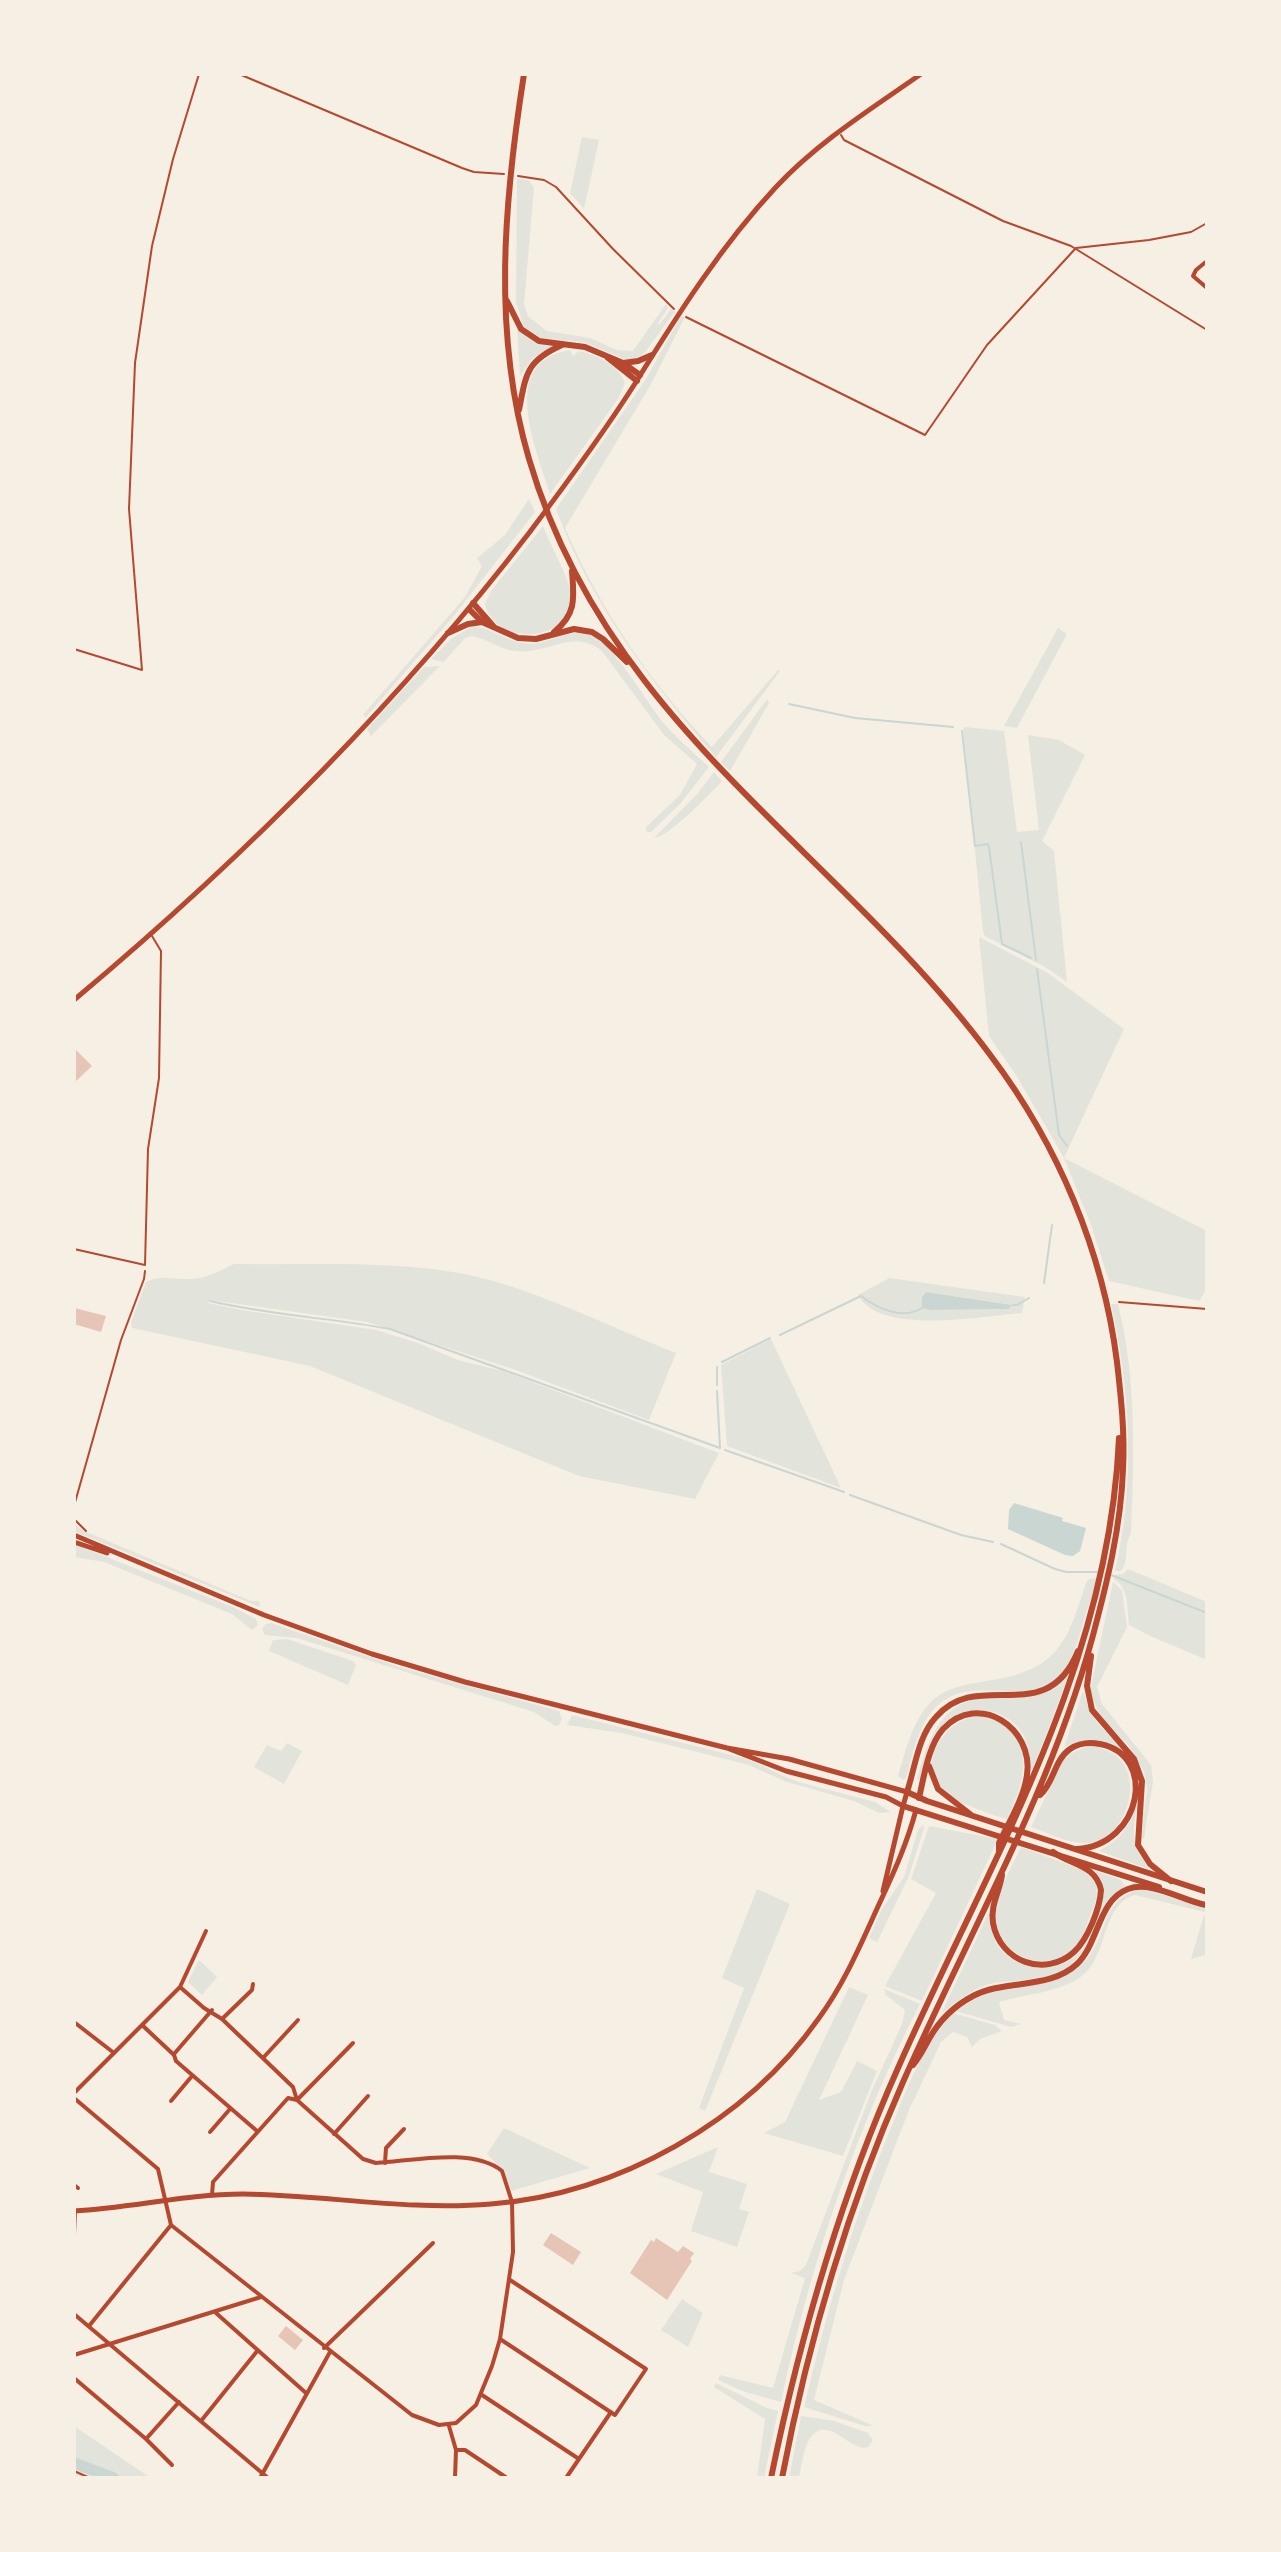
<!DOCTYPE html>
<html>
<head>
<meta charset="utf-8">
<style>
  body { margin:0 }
  #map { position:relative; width:1281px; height:2552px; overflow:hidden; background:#f6efe4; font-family:"IBM Plex Serif",serif }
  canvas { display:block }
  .frame { position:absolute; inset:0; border:76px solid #f6efe4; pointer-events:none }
</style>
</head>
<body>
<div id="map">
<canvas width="1281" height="2552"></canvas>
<div class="frame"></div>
</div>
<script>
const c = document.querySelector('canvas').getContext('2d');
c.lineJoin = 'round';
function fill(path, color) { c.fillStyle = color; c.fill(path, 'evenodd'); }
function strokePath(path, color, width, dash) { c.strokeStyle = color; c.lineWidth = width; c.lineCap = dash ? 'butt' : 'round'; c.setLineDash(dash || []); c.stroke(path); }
const green = new Path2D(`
  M582 137 599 140 584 209 570 193Z
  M517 179 528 180 534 187 524 304 528 316 547 331 590 338 617 350 633 351 666 304 668 308 658 323 659 325 671 309 675 312 645 352 639 357 627 360 584 342 541 338 521 325 522 321 516 302Z
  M681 316 685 317 651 384 565 528C600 609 651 684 712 747L778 670 780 671 716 757C650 681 591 604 556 509L646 379Z
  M517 328 533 341 551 347 533 358 520 376Z
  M570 350 573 356 579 351C596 355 619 365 625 383L618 399 550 494C535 446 498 361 570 350Z
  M529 499 535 512 453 617 366 717 363 715 465 597 482 566 477 558 505 535Z
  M543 526C549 542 571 582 572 597 572 644 493 646 485 604L491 591Z
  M473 626C494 629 510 644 531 644 551 643 571 627 591 635 612 643 646 700 661 720 675 737 693 752 709 767L680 804 651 832H647L646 827 680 795 697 764 664 735 602 651C572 628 548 655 515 651 500 649 487 639 472 636L465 638 444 662 431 659 451 639Z
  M1058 628 1067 634 1017 728 1004 726Z
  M440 666 371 736 367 729 424 667Z
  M767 699 769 703 730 771 721 762Z
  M965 727 1004 731 1017 832 1039 830 1028 735 1059 740 1085 755 1042 841 1054 851 1067 982 1045 967 985 936 983 932 963 729Z
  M714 772 722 781C709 795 670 836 654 838L697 794Z
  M979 937 1048 973 1124 1029 1064 1158 1207 1231V1288L1199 1301 1109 1281 1091 1225 1064 1158 1016 1075 989 1036Z
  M234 1264C307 1265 394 1260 465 1274 533 1288 610 1327 676 1353L649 1420 513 1369 367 1322 210 1300 208 1303 242 1310 376 1330 418 1343 458 1360 503 1371 719 1453 695 1499 579 1476 310 1366 132 1328 131 1322 146 1282C161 1274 176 1280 191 1279 206 1279 221 1270 234 1264Z
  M889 1278 1025 1297 1022 1313C983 1316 879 1336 858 1295ZM926 1292 1012 1305 1009 1309 931 1310 923 1308Z
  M1111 1304H1118C1137 1382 1134 1456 1131 1534 1123 1545 1130 1560 1121 1571H1115C1135 1486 1131 1390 1111 1304Z
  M771 1339 841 1488 727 1446 721 1365Z
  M74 1523 79 1528 91 1534 251 1601H259L260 1607 74 1531Z
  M74 1544 233 1607 256 1619 258 1625 252 1630 232 1614 104 1562 74 1557Z
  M1128 1569 1207 1602V1660L1148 1635 1129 1625C1127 1609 1129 1588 1114 1579L1115 1575 1123 1574Z
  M1098 1578C1097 1589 1091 1597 1088 1607 1077 1639 1071 1688 1028 1691 1002 1693 972 1685 948 1698 920 1713 914 1750 906 1778L903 1780 898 1776C906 1750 913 1717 934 1699 948 1687 969 1684 986 1681 1056 1671 1066 1646 1086 1583L1089 1579Z
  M1113 1582 1122 1590 1127 1627 1097 1687 1102 1704 1151 1765 1153 1782 1144 1838 1141 1839 1147 1789 1144 1772 1130 1747 1100 1716 1090 1691Z
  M271 1623 399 1667 559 1711 562 1719 559 1725 555 1726 534 1712 297 1638 265 1635 262 1629 266 1624Z
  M287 1639 353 1661 356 1665 348 1685 269 1651 273 1640Z
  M1069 1674 1032 1771C1029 1760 1029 1746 1024 1736 1007 1704 960 1702 939 1729 927 1743 924 1763 920 1780H917C929 1736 942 1698 995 1696 1028 1695 1044 1701 1069 1674Z
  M1083 1691C1086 1697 1087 1707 1092 1714 1103 1734 1126 1746 1135 1767 1146 1793 1130 1816 1135 1842 1137 1852 1146 1860 1148 1869L1099 1851C1107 1846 1116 1841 1123 1832 1148 1801 1142 1742 1094 1740 1083 1739 1074 1744 1064 1747Z
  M572 1715 747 1759 795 1781 875 1802 891 1812 879 1813 854 1801 784 1781 749 1765 622 1733 567 1725Z
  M983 1716C1040 1731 1026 1779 1007 1819 992 1815 954 1802 944 1792 913 1764 948 1714 983 1716Z
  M287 1743 302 1751 284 1784 254 1767 267 1745 281 1751Z
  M1093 1744C1102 1750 1115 1751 1123 1763 1141 1788 1123 1838 1091 1843 1070 1845 1050 1834 1031 1827L1065 1756Z
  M923 1825 924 1828 909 1876 877 1942 869 1938 882 1909 904 1877 918 1830Z
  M929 1826 998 1839 922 2001 885 1986 936 1893 911 1879Z
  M1021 1847 1083 1870 1096 1883C1099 1896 1094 1906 1089 1918 1086 1928 1083 1938 1076 1946 1047 1980 991 1953 995 1910 998 1889 1012 1867 1021 1847Z
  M1095 1871 1121 1880 1126 1887C1095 1905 1097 1943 1070 1965 1050 1980 1022 1980 1000 1982 978 1984 956 2001 941 2014L989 1912C992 1921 991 1932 995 1941 1012 1972 1057 1977 1081 1951 1089 1941 1093 1929 1097 1917 1103 1900 1109 1887 1095 1871Z
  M757 1889 790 1904 705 2111 699 2108 744 1988 722 1978Z
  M1143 1889 1207 1908V1955L1191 1959 1205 1912 1135 1895C1101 1904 1108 1957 1082 1976 1059 1993 1025 1994 999 2002L1004 2020 1021 2024 1011 2027 956 2011C969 2003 981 1994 995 1991 1026 1982 1059 1987 1083 1963 1110 1937 1099 1897 1143 1889Z
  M199 1960 217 1977 202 1995 188 1982Z
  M849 1987 868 1995 819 2100 841 2092 857 2061 877 2071 843 2156 764 2133 785 2122Z
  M884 1989 920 2004C856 2128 810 2265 781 2402L742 2391 718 2380 720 2375 773 2388 805 2278 791 2273 800 2271 806 2265 872 2090 902 2024 905 2010 886 1995Z
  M953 2013 995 2025 1002 2031 980 2039 972 2047 967 2037 953 2032 941 2042 909 2110 844 2280 814 2400 874 2426H865L804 2407C827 2309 855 2214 894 2120 910 2082 924 2043 953 2013Z
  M504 2128 590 2168 511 2191 503 2171 487 2154Z
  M718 2147 709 2172 747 2184 739 2209 749 2212 737 2247 691 2231 703 2192 656 2174Z
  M682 2299 703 2313 688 2347 661 2330Z
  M716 2383 767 2408 778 2411 764 2478H757L765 2419 714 2387Z
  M801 2416 834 2421 868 2433 873 2440 868 2447 863 2448C853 2446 845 2438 835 2433 806 2418 803 2460 799 2478H789Z
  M74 2426 151 2478H74Z`);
const water = new Path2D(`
  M926 1292 1012 1305 1009 1309 931 1310 922 1308V1298Z
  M1014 1503 1063 1518 1062 1521 1086 1528 1080 1551 1073 1556 1065 1555 1008 1529 1009 1510Z`);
const stream = new Path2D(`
  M789 704 855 718 953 727
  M962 731 975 846 988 844 989 847 1002 944 1031 958
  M1021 842 1036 960
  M1037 969 1059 1135 1067 1146
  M1044 1283 1052 1225
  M210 1301C269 1315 331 1318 390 1329L720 1448 717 1391
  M1013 1305H1017L1029 1298
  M780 1335 861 1296C878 1309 903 1320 922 1308
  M722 1362 770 1338
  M717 1367V1385
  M725 1450 844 1492
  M850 1495 961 1535 993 1542
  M1001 1544 1055 1569 1066 1572H1097
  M1111 1575 1207 1613`);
const river = new Path2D(`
  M74 2463 114 2478`);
const building = new Path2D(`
  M74 1048 92 1066 74 1083Z
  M74 1308 106 1316 101 1332 74 1324Z
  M551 2233 581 2252 573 2265 543 2245Z
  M656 2238 678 2252 683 2246 694 2253 690 2259 692 2261 667 2300 630 2273 651 2240 654 2242Z
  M286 2326 303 2340 295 2350 278 2336Z`);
const path = new Path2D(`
  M239 74 462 168 474 172 504 174
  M841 135 844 140 1003 221 1071 246 1207 330
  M518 176 544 180 556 187 613 249 674 309
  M1076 248 1149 240 1191 232 1207 223
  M686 317 925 435 987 345 1075 249
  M74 649 142 670 129 509 135 363 152 246 173 159 199 74
  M1119 1302 1207 1309
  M74 1506 121 1340 144 1279 145 1271
  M74 1519 86 1531`);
const service = new Path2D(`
  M74 1249 145 1265 148 1149 159 1078 161 951 152 936
  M74 2471 90 2478`);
const minor = new Path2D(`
  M1207 261 1196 270 1193 276 1207 288
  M222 2019 252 1990 253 1984
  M74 2022 114 2053
  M142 2025 174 2055 176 2061 257 2131
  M174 2054 212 2010
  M263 2058 298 2020
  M74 2093 180 1987 206 1931
  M74 2098 158 2169 171 2225 412 2415 439 2425 456 2423 476 2405 492 2366 500 2339 513 2252 512 2202 502 2171C473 2147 412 2161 376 2163L363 2159 297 2100 293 2087 222 2019 204 2008 180 1987
  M171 2101 192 2076
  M210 2132 230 2109
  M334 2134 368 2096
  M385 2163 386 2148 404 2129
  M74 2185 78 2188
  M212 2195 213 2182 288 2098 297 2100 353 2043
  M74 2235 75 2211
  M216 2313 306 2393
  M74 2314 268 2478
  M89 2326 171 2225
  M500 2339 615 2415 646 2369 510 2280
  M324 2348 433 2243
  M74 2355 261 2297
  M74 2378 146 2439 172 2465
  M482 2395 579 2459
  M201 2421 258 2350
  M449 2426 456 2450 455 2478
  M146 2439 179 2402
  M456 2450H465L507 2478
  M260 2478 330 2352
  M566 2478 611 2412`);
const tertiary = new Path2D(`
  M74 1000C241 860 396 706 529 533 566 484 603 434 636 382 678 314 721 246 776 187 818 142 871 109 921 74
  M883 1891 903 1806
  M74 2211C131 2208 186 2194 243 2194 326 2195 408 2211 491 2204 618 2194 746 2122 819 2018 846 1981 862 1941 881 1900 895 1870 907 1843 916 1810`);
const secondary = new Path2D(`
  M74 1535 264 1615 372 1654 465 1682 727 1748 789 1759 907 1792 903 1806 886 1797 786 1771 727 1748
  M74 1542 107 1553`);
const primary = new Path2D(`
  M907 1792 927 1801 1207 1892
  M903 1806 1159 1887`);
const trunk = new Path2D(`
  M524 74C504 201 492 333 529 459 608 728 835 846 991 1056 1058 1145 1103 1251 1117 1362 1121 1397 1125 1434 1123 1469 1121 1527 1107 1583 1092 1639 1049 1795 968 1935 903 2082 847 2209 808 2342 782 2478
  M507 301 521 329 539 341 585 347 623 363 638 361 652 355
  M608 358 637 381
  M623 363 640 375
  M519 410C526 374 526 361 562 345
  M473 603 494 627
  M469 609 482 622 518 638 536 639 574 629 592 632 603 639 627 662
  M554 632C577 614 574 597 572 571
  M448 633 468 624 482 622
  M1091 1656 1087 1686 1092 1710 1134 1759 1142 1781 1138 1845 1150 1864 1171 1881
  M929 1766 938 1789 970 1814
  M907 1792C915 1768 918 1736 936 1717 979 1667 1046 1730 1078 1651
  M1040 1795C1054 1783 1054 1760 1070 1749 1079 1743 1090 1742 1100 1744 1158 1755 1142 1845 1077 1849
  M919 1798C924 1777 928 1746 943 1729 979 1691 1034 1728 1027 1775 1024 1798 1009 1822 999 1843V1851
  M1002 1875C1000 1891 990 1905 993 1923 1000 1962 1045 1978 1074 1952 1088 1939 1100 1908 1101 1890 1096 1865 1071 1865 1053 1852
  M913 2065C920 2057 924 2048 929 2039 939 2021 954 2006 973 1996 1005 1979 1049 1990 1077 1964 1099 1943 1098 1900 1128 1889 1151 1880 1183 1901 1206 1905
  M771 2478C800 2337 839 2200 898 2068 989 1862 1109 1670 1119 1438`);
fill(green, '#e2e4dc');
fill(water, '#c9d6d2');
strokePath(stream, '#c9d6d2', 2);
strokePath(river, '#c9d6d2', 11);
fill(building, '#e6c5b7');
strokePath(path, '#b5482f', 2);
strokePath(service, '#b5482f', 2);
strokePath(minor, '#b5482f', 4);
strokePath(tertiary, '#b5482f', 5);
strokePath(secondary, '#b5482f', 5);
strokePath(primary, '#b5482f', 6);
strokePath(trunk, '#b5482f', 6);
</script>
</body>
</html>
